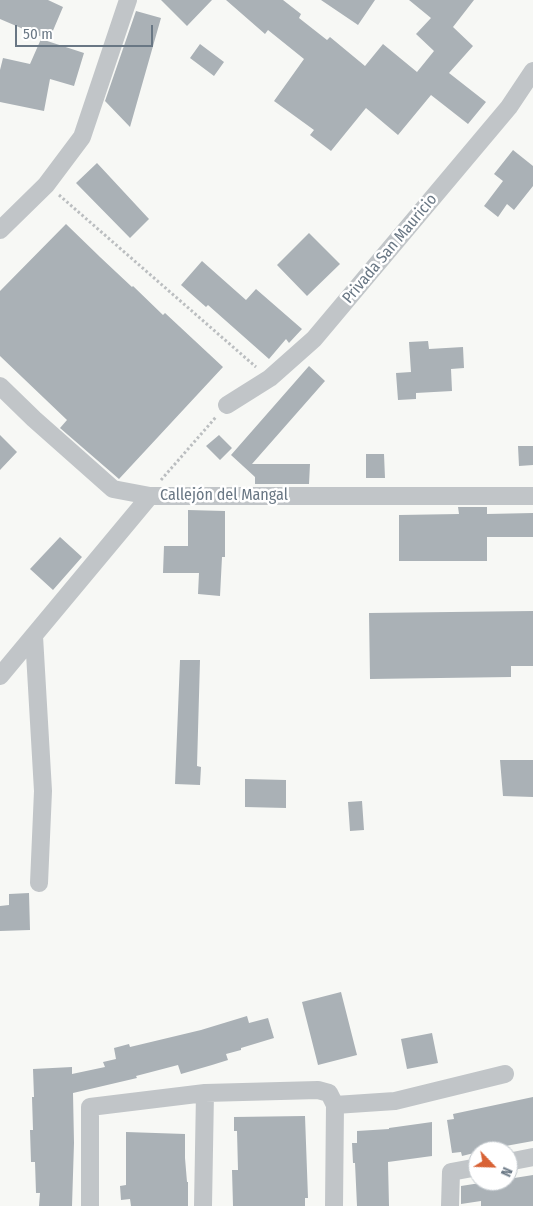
<!DOCTYPE html>
<html>
<head>
<meta charset="utf-8">
<style>
  body { margin:0 }
  #map { position:relative; width:533px; height:1206px; overflow:hidden; background:#f7f8f5; font-family:"Fira Sans Condensed",sans-serif }
  canvas { display:block }
  .north { position:absolute; left:468px; top:1141px; width:50px; height:50px; box-sizing:border-box; background:#fff; border:1px solid #c3c9ce; border-radius:50%; rotate:114deg; font-size:14px; font-weight:700; line-height:20px; text-align:center; color:#697784 }
  .north::after { content:''; display:block; margin:auto; width:18px; height:22px; background:#d86235; clip-path:polygon(50% 0,100% 100%,50% 72%,0 100%) }
  .scale { position:absolute; left:15px; top:25px; width:138px; height:22px; box-sizing:border-box; border:2px solid #697784; border-top:0; padding-left:6px; font-size:15px; line-height:18px; white-space:nowrap; color:#697784; -webkit-text-stroke:4px #fff; paint-order:stroke }
</style>
</head>
<body>
<div id="map">
<canvas width="533" height="1206"></canvas>
<div class="north">N</div>
<div class="scale">50 m</div>
</div>
<script>
const c = document.querySelector('canvas').getContext('2d');
c.lineJoin = 'round';
function fill(path, color) { c.fillStyle = color; c.fill(path, 'evenodd'); }
function strokePath(path, color, width, dash) { c.strokeStyle = color; c.lineWidth = width; c.lineCap = dash ? 'butt' : 'round'; c.setLineDash(dash || []); c.stroke(path); }
function label(font, color, halo, rows, align = 'center') {
  c.font = font + ' "Fira Sans Condensed",sans-serif'; c.lineWidth = 5; c.setLineDash([]); c.textBaseline = 'middle'; c.strokeStyle = halo; c.fillStyle = color; for (const [text, x, y, turn = 0] of rows) {
    c.save(); c.translate(x, y); c.rotate((+turn || 0) * Math.PI / 180); c.textAlign = isNaN(turn) ? turn : align; if (halo) c.strokeText(text, 0, 0); c.fillText(text, 0, 0); c.restore();
  }
}
const building = new Path2D(`
  M0 0H48L63 7 49 40 0 19Z
  M161 0H212L187 26Z
  M226 0H283L301 14 299 18 327 40 330 37 365 66 383 44 417 72 434 51 416 34 431 18 409 0H474L453 27 473 46 449 73 486 102 468 124 431 95 398 135 366 108 331 151 310 135 314 130 274 101 304 59 268 30 265 34Z
  M321 0H375L358 25Z
  M136 11 161 18 130 127 105 101Z
  M41 39 84 53 74 86 50 79 44 111 0 102V70L3 58 30 64Z
  M200 44 224 62 214 76 190 58Z
  M513 150 533 166V186L514 210 507 204 498 217 484 206 503 181 494 174Z
  M97 163 149 219 130 238 76 183Z
  M66 224 100 257 132 287 133 286 163 315 165 313 223 367 119 479 60 428 67 420 0 356V291Z
  M309 233 340 264 307 296 277 265Z
  M202 261 246 300 256 289 302 329 289 343 286 339 269 359 208 305 206 307 181 285Z
  M428 341 429 349 463 347 464 368 451 369 452 391 416 393V399L398 400 396 373 411 372 409 342Z
  M309 366 325 381 252 464H310L309 484H255V477L231 455Z
  M0 435 17 452 0 470Z
  M219 435 232 448 220 460 206 446Z
  M518 446H533V465L519 466Z
  M366 454H384L385 478H366Z
  M458 507H487V514L533 513V537H487V561H399V515L459 514Z
  M188 510 225 511V557H222L220 596 198 594 199 573H163L164 546H188Z
  M60 537 82 557 53 590 30 569Z
  M533 611V666H511V677L370 679 369 613Z
  M180 660H200L197 766 201 767 200 785 175 784Z
  M500 760H533V797L503 796Z
  M245 779 286 780V808L245 807Z
  M362 801 364 830 350 831 348 802Z
  M29 893 30 930 0 931V906L9 905V894Z
  M341 992 357 1055 318 1065 302 1002Z
  M247 1016 249 1023 268 1018 274 1038 241 1048V1050L226 1054 228 1060 212 1065 181 1074 178 1065 136 1076 137 1078 73 1093 74 1143 72 1206H39L40 1193H36L35 1162H31L30 1130H33L32 1097H34L33 1069 72 1067V1074L105 1067 103 1062 116 1059 114 1048 129 1044 130 1047 201 1030Z
  M432 1033 438 1063 407 1069 401 1039Z
  M533 1097V1141L478 1151V1152L462 1156 461 1152 452 1153 447 1120 454 1119 453 1114Z
  M305 1116 308 1198H305V1206H233L232 1170H238L237 1131H234V1117Z
  M432 1122V1156L388 1162 389 1206H357L355 1163H353L352 1143H357V1131L389 1129V1128Z
  M126 1132 185 1134V1158L187 1182H188V1206H131L130 1199 121 1200 120 1186 126 1185Z
  M533 1175V1206H481V1201L461 1204V1186L493 1181H508V1179Z`);
const path = new Path2D(`
  M59 195 256 367
  M161 480 216 417`);
const street = new Path2D(`
  M0 230 46 185 82 137 128 0
  M0 386 34 419 113 489 150 496H533
  M227 405 270 378 314 339 509 107 533 71
  M34 636 43 791 39 883
  M0 676 150 496
  M508 1162 533 1157
  M90 1206V1107L205 1093 318 1090 329 1093 335 1105 395 1101 505 1074
  M203 1206 205 1093
  M334 1206 335 1105
  M450 1206 451 1172 478 1167`);
const streetNames = [
  ["Privada San Mauricio",390,249,-50],
  ["Callejón del Mangal",224,496]
];
fill(building, '#aab1b6');
strokePath(path, '#bbbec0', 3, [2.5, 2.5]);
strokePath(street, '#c1c5c8', 18);
label('16px', '#697784', '#fff', streetNames);
</script>
</body>
</html>
